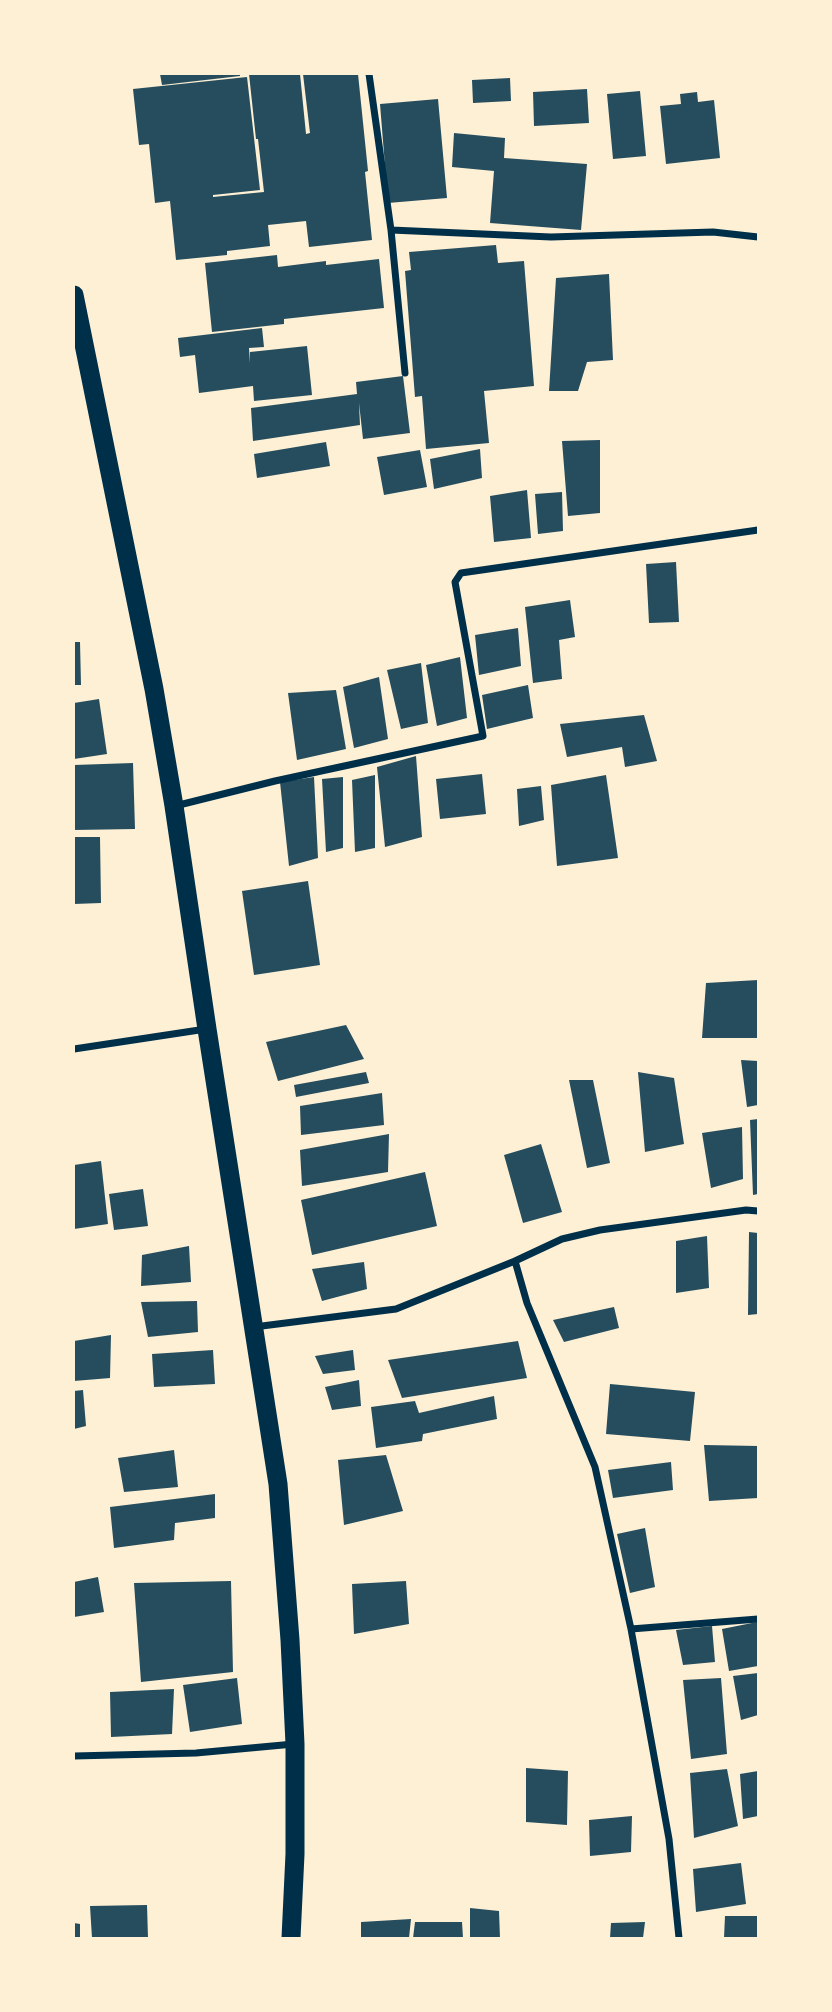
<!DOCTYPE html>
<html>
<head>
<meta charset="utf-8">
<style>
  body { margin:0 }
  #map { position:relative; width:832px; height:2012px; overflow:hidden; background:#fdf0d5; font-family:"Public Sans",sans-serif }
  canvas { display:block }
  .frame { position:absolute; inset:0; border:75px solid #fdf0d5; pointer-events:none }
</style>
</head>
<body>
<div id="map">
<canvas width="832" height="2012"></canvas>
<div class="frame"></div>
</div>
<script>
const c = document.querySelector('canvas').getContext('2d');
c.lineJoin = 'round';
function fill(path, color) { c.fillStyle = color; c.fill(path, 'evenodd'); }
function strokePath(path, color, width, dash) { c.strokeStyle = color; c.lineWidth = width; c.lineCap = dash ? 'butt' : 'round'; c.setLineDash(dash || []); c.stroke(path); }
const building = new Path2D(`
  M160 74H240V76L162 85Z
  M249 74H300L306 134 310 133 303 74H358L368 171 365 172 372 240 309 247 306 221 268 225 270 246 227 251V255L176 260 170 201 155 203 149 144 139 145 133 89 247 77 260 190 213 195V197L264 192 258 139H256Z
  M510 78 511 101 473 103 472 80Z
  M587 89 589 123 534 126 533 92Z
  M640 91 646 156 613 159 607 94Z
  M697 92 698 102 714 100 720 158 666 164 660 106 681 104 680 94Z
  M438 99 447 198 388 203 380 104Z
  M454 133 505 138 504 158 587 164 581 230 490 223 494 171 452 167Z
  M496 245 498 263 524 261 534 386 484 391 489 443 426 449 422 396 415 397 405 271 411 270 409 252Z
  M277 255 278 267 326 261V265L379 259 384 308 284 319V324L212 332 205 263Z
  M609 274 613 360 587 362 578 391H549L556 278Z
  M262 328 264 347 249 348 250 363V352L307 346 312 395 254 401 253 386 199 393 195 355 180 357 178 338Z
  M403 376 410 433 363 439 359 403 360 425 253 441 251 408 357 394 356 382Z
  M600 440V513L568 516 562 441Z
  M326 442 330 466 257 478 254 454Z
  M480 449 482 478 434 489 430 459Z
  M420 450 427 487 384 495 377 457Z
  M527 490 531 538 494 542 490 496Z
  M562 492 563 531 538 534 535 494Z
  M676 562 679 622 649 623 646 564Z
  M570 600 575 637 559 640 562 679 533 683 525 607Z
  M518 628 521 666 479 675 475 635Z
  M74 642H80L81 685H74Z
  M460 657 467 718 437 726 426 665Z
  M421 663 428 723 401 729 387 670Z
  M379 677 388 739 354 748 343 687Z
  M528 685 533 718 487 729 482 695Z
  M336 690 346 749 297 760 288 693Z
  M99 699 107 754 74 759V703Z
  M644 715 657 761 625 767 622 747 567 757 560 724Z
  M416 756 422 837 385 847 377 767Z
  M133 763 135 829 74 830V765Z
  M482 774 486 814 440 819 436 779Z
  M375 775V848L355 852 352 780Z
  M606 775 618 858 557 866 551 785Z
  M314 777 318 858 289 866 280 782Z
  M343 777V848L326 852 322 779Z
  M541 786 544 820 519 826 517 789Z
  M74 837H100L101 903 74 904Z
  M308 881 320 965 254 975 242 891Z
  M758 980V1038H702L706 983Z
  M346 1025 364 1059 278 1081 266 1042Z
  M741 1060 758 1061V1105L747 1107Z
  M366 1072 369 1083 296 1097 294 1085Z
  M638 1072 674 1078 684 1144 645 1152Z
  M569 1080H593L610 1163 587 1168Z
  M382 1093 384 1125 301 1135 300 1106Z
  M758 1119V1194L753 1195 750 1120Z
  M742 1127 743 1179 711 1188 702 1133Z
  M389 1134 388 1172 302 1186 300 1150Z
  M541 1144 562 1212 523 1223 504 1155Z
  M101 1161 108 1224 74 1229V1165Z
  M425 1172 437 1226 312 1255 301 1200Z
  M143 1189 148 1226 114 1230 109 1194Z
  M749 1232 758 1233V1314L748 1315Z
  M707 1236 709 1288 676 1293V1241Z
  M189 1246 191 1282 141 1286 142 1255Z
  M364 1262 367 1289 322 1301 312 1269Z
  M197 1301 198 1332 148 1337 141 1302Z
  M614 1307 619 1328 564 1342 553 1320Z
  M111 1335 110 1378 74 1381V1341Z
  M518 1341 527 1378 402 1398 388 1360Z
  M213 1350 215 1384 154 1387 152 1354Z
  M353 1350 355 1370 323 1374 315 1356Z
  M359 1380 361 1406 332 1410 325 1387Z
  M610 1384 695 1392 690 1441 606 1434Z
  M83 1390 86 1426 74 1429V1391Z
  M494 1396 497 1419 423 1434 422 1441 376 1448 371 1407 415 1401 419 1413Z
  M704 1445 758 1446V1498L709 1501Z
  M174 1450 178 1487 124 1492 118 1458Z
  M386 1455 403 1511 344 1525 338 1460Z
  M671 1462 673 1490 613 1498 608 1470Z
  M215 1494V1518L175 1523 174 1540 114 1548 110 1507Z
  M645 1528 655 1587 630 1593 617 1534Z
  M98 1577 104 1612 74 1617V1582Z
  M231 1581 233 1672 141 1682 134 1583Z
  M406 1581 409 1624 354 1634 352 1584Z
  M757 1622 758 1666 729 1671 722 1629Z
  M712 1626 715 1662 683 1665 676 1630Z
  M758 1673V1715L741 1720 733 1676Z
  M237 1678 242 1724 190 1732 183 1685Z
  M721 1678 727 1754 691 1759 683 1680Z
  M174 1689 172 1734 111 1737 110 1692Z
  M526 1768 568 1771 567 1825 526 1822Z
  M727 1769 738 1826 694 1838 690 1773Z
  M758 1771V1816L743 1819 740 1774Z
  M632 1816 631 1852 590 1856 589 1820Z
  M741 1863 746 1904 696 1912 693 1869Z
  M147 1905 148 1938H92L90 1906Z
  M470 1908 499 1911 500 1938H470Z
  M725 1916H758V1938H724Z
  M411 1919 409 1938H361V1922Z
  M415 1922H462L463 1938H413Z
  M645 1922 643 1938H610L611 1923Z
  M74 1923 80 1924V1938H74Z`);
const minor = new Path2D(`
  M369 74 391 230 405 373
  M391 230 551 237 713 232 758 237
  M175 806 275 781 483 736 455 582 461 573 758 530
  M74 1049 206 1029
  M254 1327 396 1309 515 1261
  M631 1629 758 1619
  M74 1756 196 1753 294 1744
  M679 1938 669 1839 631 1629 595 1467 527 1303 515 1261 562 1239 600 1230 746 1210 758 1211`);
const trunk = new Path2D(`
  M74 295 154 689 174 806 207 1029 278 1484 290 1640 295 1744V1854L291 1938`);
fill(building, '#264d5e');
strokePath(minor, '#003049', 7);
strokePath(trunk, '#003049', 19);
</script>
</body>
</html>
